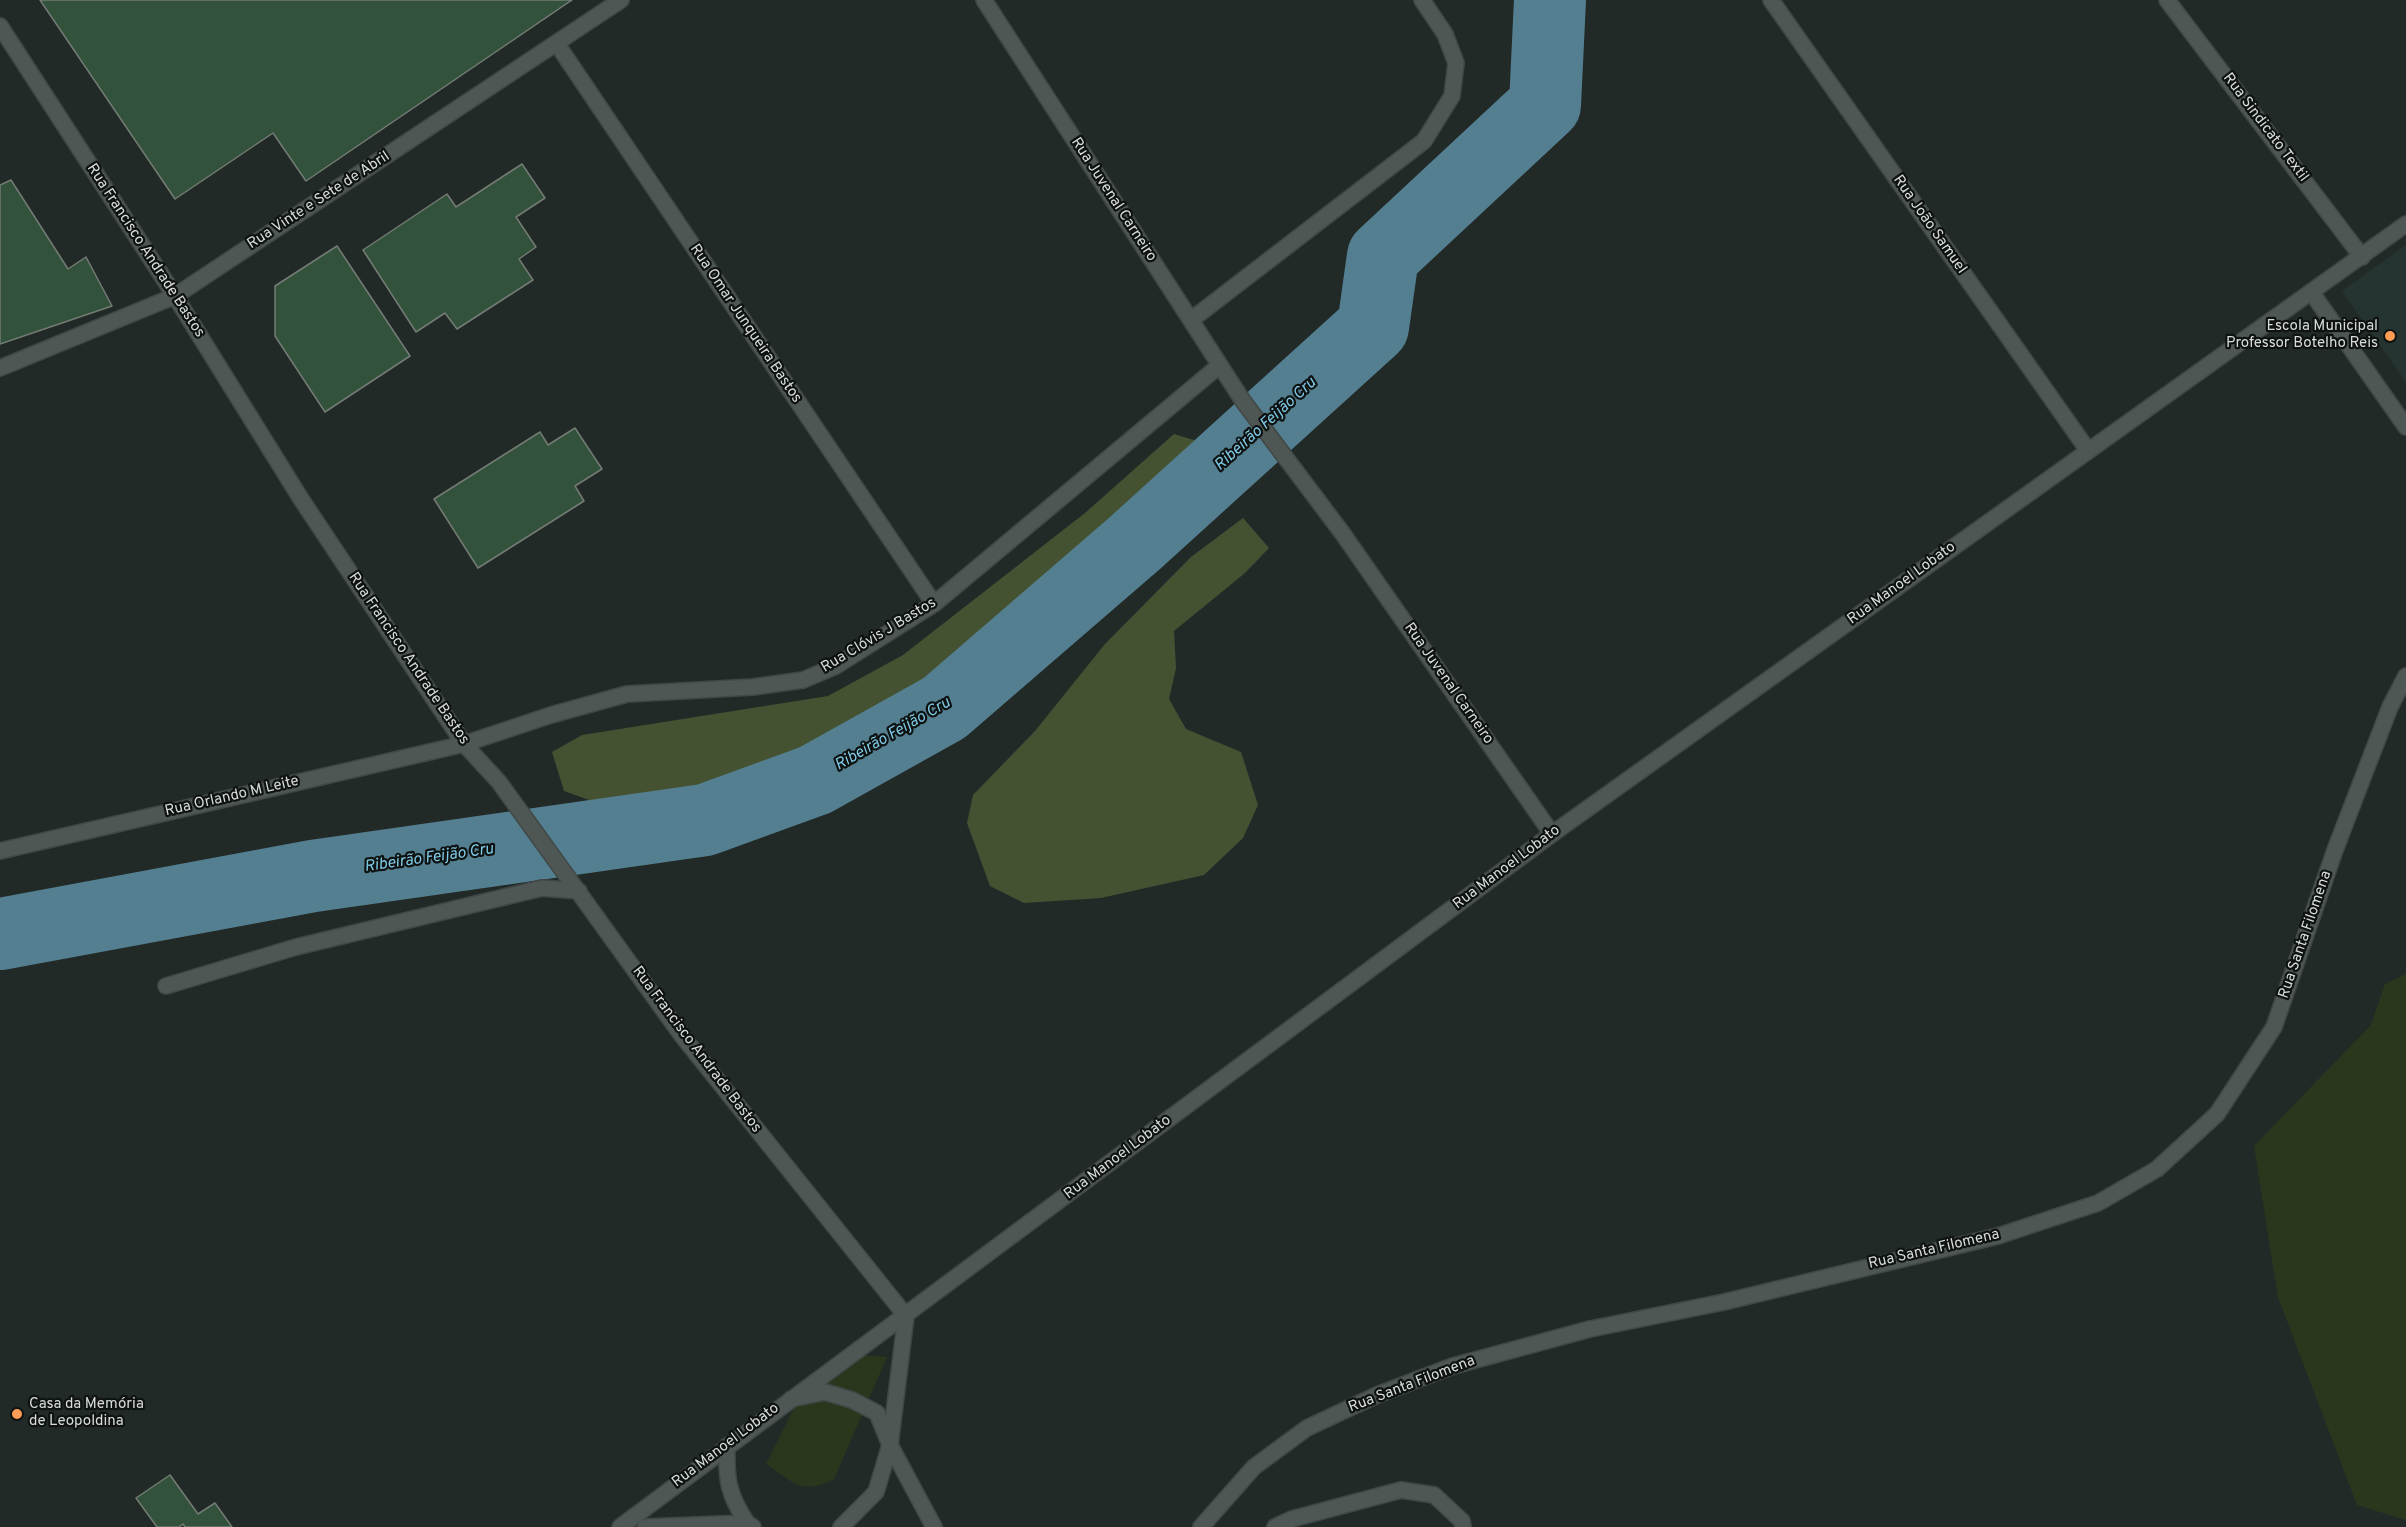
<!DOCTYPE html>
<html>
<head>
<meta charset="utf-8">
<style>
  body { margin:0 }
  canvas { display:block; background:#222a28 }
</style>
</head>
<body>
<canvas width="2406" height="1527"></canvas>
<script>
const c = document.querySelector('canvas').getContext('2d');
c.lineJoin = 'round';
function fill(path, color) { c.fillStyle = color; c.fill(path, 'evenodd'); }
function strokePath(path, color, width, dash) { c.strokeStyle = color; c.lineWidth = width; c.lineCap = dash ? 'butt' : 'round'; c.setLineDash(dash || []); c.stroke(path); }
function label(font, color, halo, rows, align = 'center') {
  c.font = font + ' Overpass,sans-serif'; c.lineWidth = 4.5; c.setLineDash([]); c.textBaseline = 'middle'; c.strokeStyle = halo; c.fillStyle = color; for (const [text, x, y, turn = 0] of rows) {
    c.save(); c.translate(x, y); c.rotate((+turn || 0) * Math.PI / 180); c.textAlign = isNaN(turn) ? turn : align; if (halo) c.strokeText(text, 0, 0); c.fillText(text, 0, 0); c.restore();
  }
}
const built = new Path2D(`
  M2406 245V382L2342 291Z`);
const green = new Path2D(`
  M2406 974V1520L2357 1505 2278 1297 2254 1146 2371 1025 2385 984Z
  M851 1354 887 1357 834 1479C801 1496 794 1482 766 1464L796 1404Z`);
const forest = new Path2D(`
  M1174 434 1207 444 1206 462 1001 636 940 695 816 764 738 797 663 811 617 810 564 791 552 752 582 735 828 696 903 655 1085 513Z
  M1243 518 1269 548 1245 573 1174 631 1176 668 1169 699 1186 729 1241 752 1258 805 1243 838 1204 875 1101 898 1024 903 990 886 967 823 973 795 1035 731 1105 644 1191 557Z`);
const river = new Path2D(`
  M0 934 313 876 705 820 815 780 944 708 1135 543 1373 327 1383 256 1545 105 1550 0`);
const building = new Path2D(`
  M40 0H572L306 181 273 133 175 199Z
  M522 164 545 198 516 217 536 247 519 259 533 280 457 329 445 313 416 332 363 250 447 194 456 207Z
  M11 180 68 269 86 257 112 306 0 344V185Z
  M337 246 410 356 325 412 275 336V286Z
  M575 428 602 469 575 486 584 501 478 568 434 499 540 432 548 445Z
  M170 1475 198 1514 215 1503 232 1527H185L183 1524 179 1527H157L136 1498Z`);
const street = new Path2D(`
  M984 0 1243 401 1343 534 1552 834
  M1771 0 2087 449
  M2167 0 2362 257
  M0 26 175 296 301 499 464 744 499 782 683 1037 906 1316 890 1445 876 1492 841 1527
  M557 44 934 604
  M2312 293 2406 427
  M1191 320 1424 141 1452 96 1456 63 1445 34 1422 0
  M0 368 175 296 621 0
  M0 851 464 744 551 715 627 694 753 687 803 680 836 666 934 604 1220 365
  M166 986 296 947 542 888 579 891
  M791 1399 825 1392 852 1400 877 1413 890 1445 934 1527
  M727 1446C726 1480 728 1494 747 1523
  M645 1527 747 1523 753 1527
  M1201 1527 1254 1467 1307 1428 1377 1395 1453 1366 1590 1329 1724 1302 1998 1236 2098 1203 2157 1169 2217 1114 2274 1027 2335 850 2390 707 2406 676
  M1275 1527 1292 1519 1401 1490 1434 1495 1462 1521 1463 1527`);
const secondary = new Path2D(`
  M620 1527 1552 834 2406 224`);
const markers = [
  [2390,336,6,"#fd9c55"],
  [17,1414,6,"#fd9c55"]
];
const streetNames = [
  ["Rua Sindicato Textil",2265,128,53],
  ["Rua Juvenal Carneiro",1113,200,57],
  ["Rua Vinte e Sete de Abril",319,201,-33],
  ["Rua João Samuel",1929,225,55],
  ["Rua Francisco Andrade Bastos",145,251,57],
  ["Rua Omar Junqueira Bastos",745,324,56],
  ["Rua Manoel Lobato",1902,584,-36],
  ["Rua Clóvis J Bastos",879,636,-31],
  ["Rua Francisco Andrade Bastos",408,659,56],
  ["Rua Juvenal Carneiro",1448,684,55],
  ["Rua Orlando M Leite",232,797,-13],
  ["Rua Manoel Lobato",1507,868,-37],
  ["Rua Santa Filomena",2306,935,-71],
  ["Rua Francisco Andrade Bastos",696,1050,53],
  ["Rua Manoel Lobato",1118,1158,-37],
  ["Rua Santa Filomena",1934,1250,-13],
  ["Rua Santa Filomena",1412,1385,-21],
  ["Rua Manoel Lobato",726,1446,-37]
];
const poiNames = [
  ["Escola Municipal",2378,327],
  ["Professor Botelho Reis",2378,344],
  ["Casa da Memória",29,1405,"left"],
  ["de Leopoldina",29,1422,"left"]
];
const waterNames = [
  ["Ribeirão Feijão Cru",1266,425,-42],
  ["Ribeirão Feijão Cru",893,735,-30],
  ["Ribeirão Feijão Cru",429,859,-8]
];
fill(built, '#253430');
fill(green, '#2b371c');
fill(forest, '#445232');
strokePath(river, '#547f90', 72);
fill(building, '#32523b');
strokePath(building, '#747b75', 1.5);
strokePath(street, '#414746', 18);
strokePath(secondary, '#414746', 18);
strokePath(street, '#4e5754', 15);
strokePath(secondary, '#4e5754', 15);
for (const [x, y, r, color] of markers) { const dot = new Path2D(); dot.arc(x, y, r, 0, 2 * Math.PI); c.fillStyle = color; c.fill(dot); strokePath(dot, '#0e1211', 2); }
label('15px', '#d7dcdb', '#0e1211', streetNames);
label('15px', '#d7dcdb', '#0e1211', poiNames, 'right');
label('italic 16px', '#80cae7', '#0e1211', waterNames);
</script>
</body>
</html>
